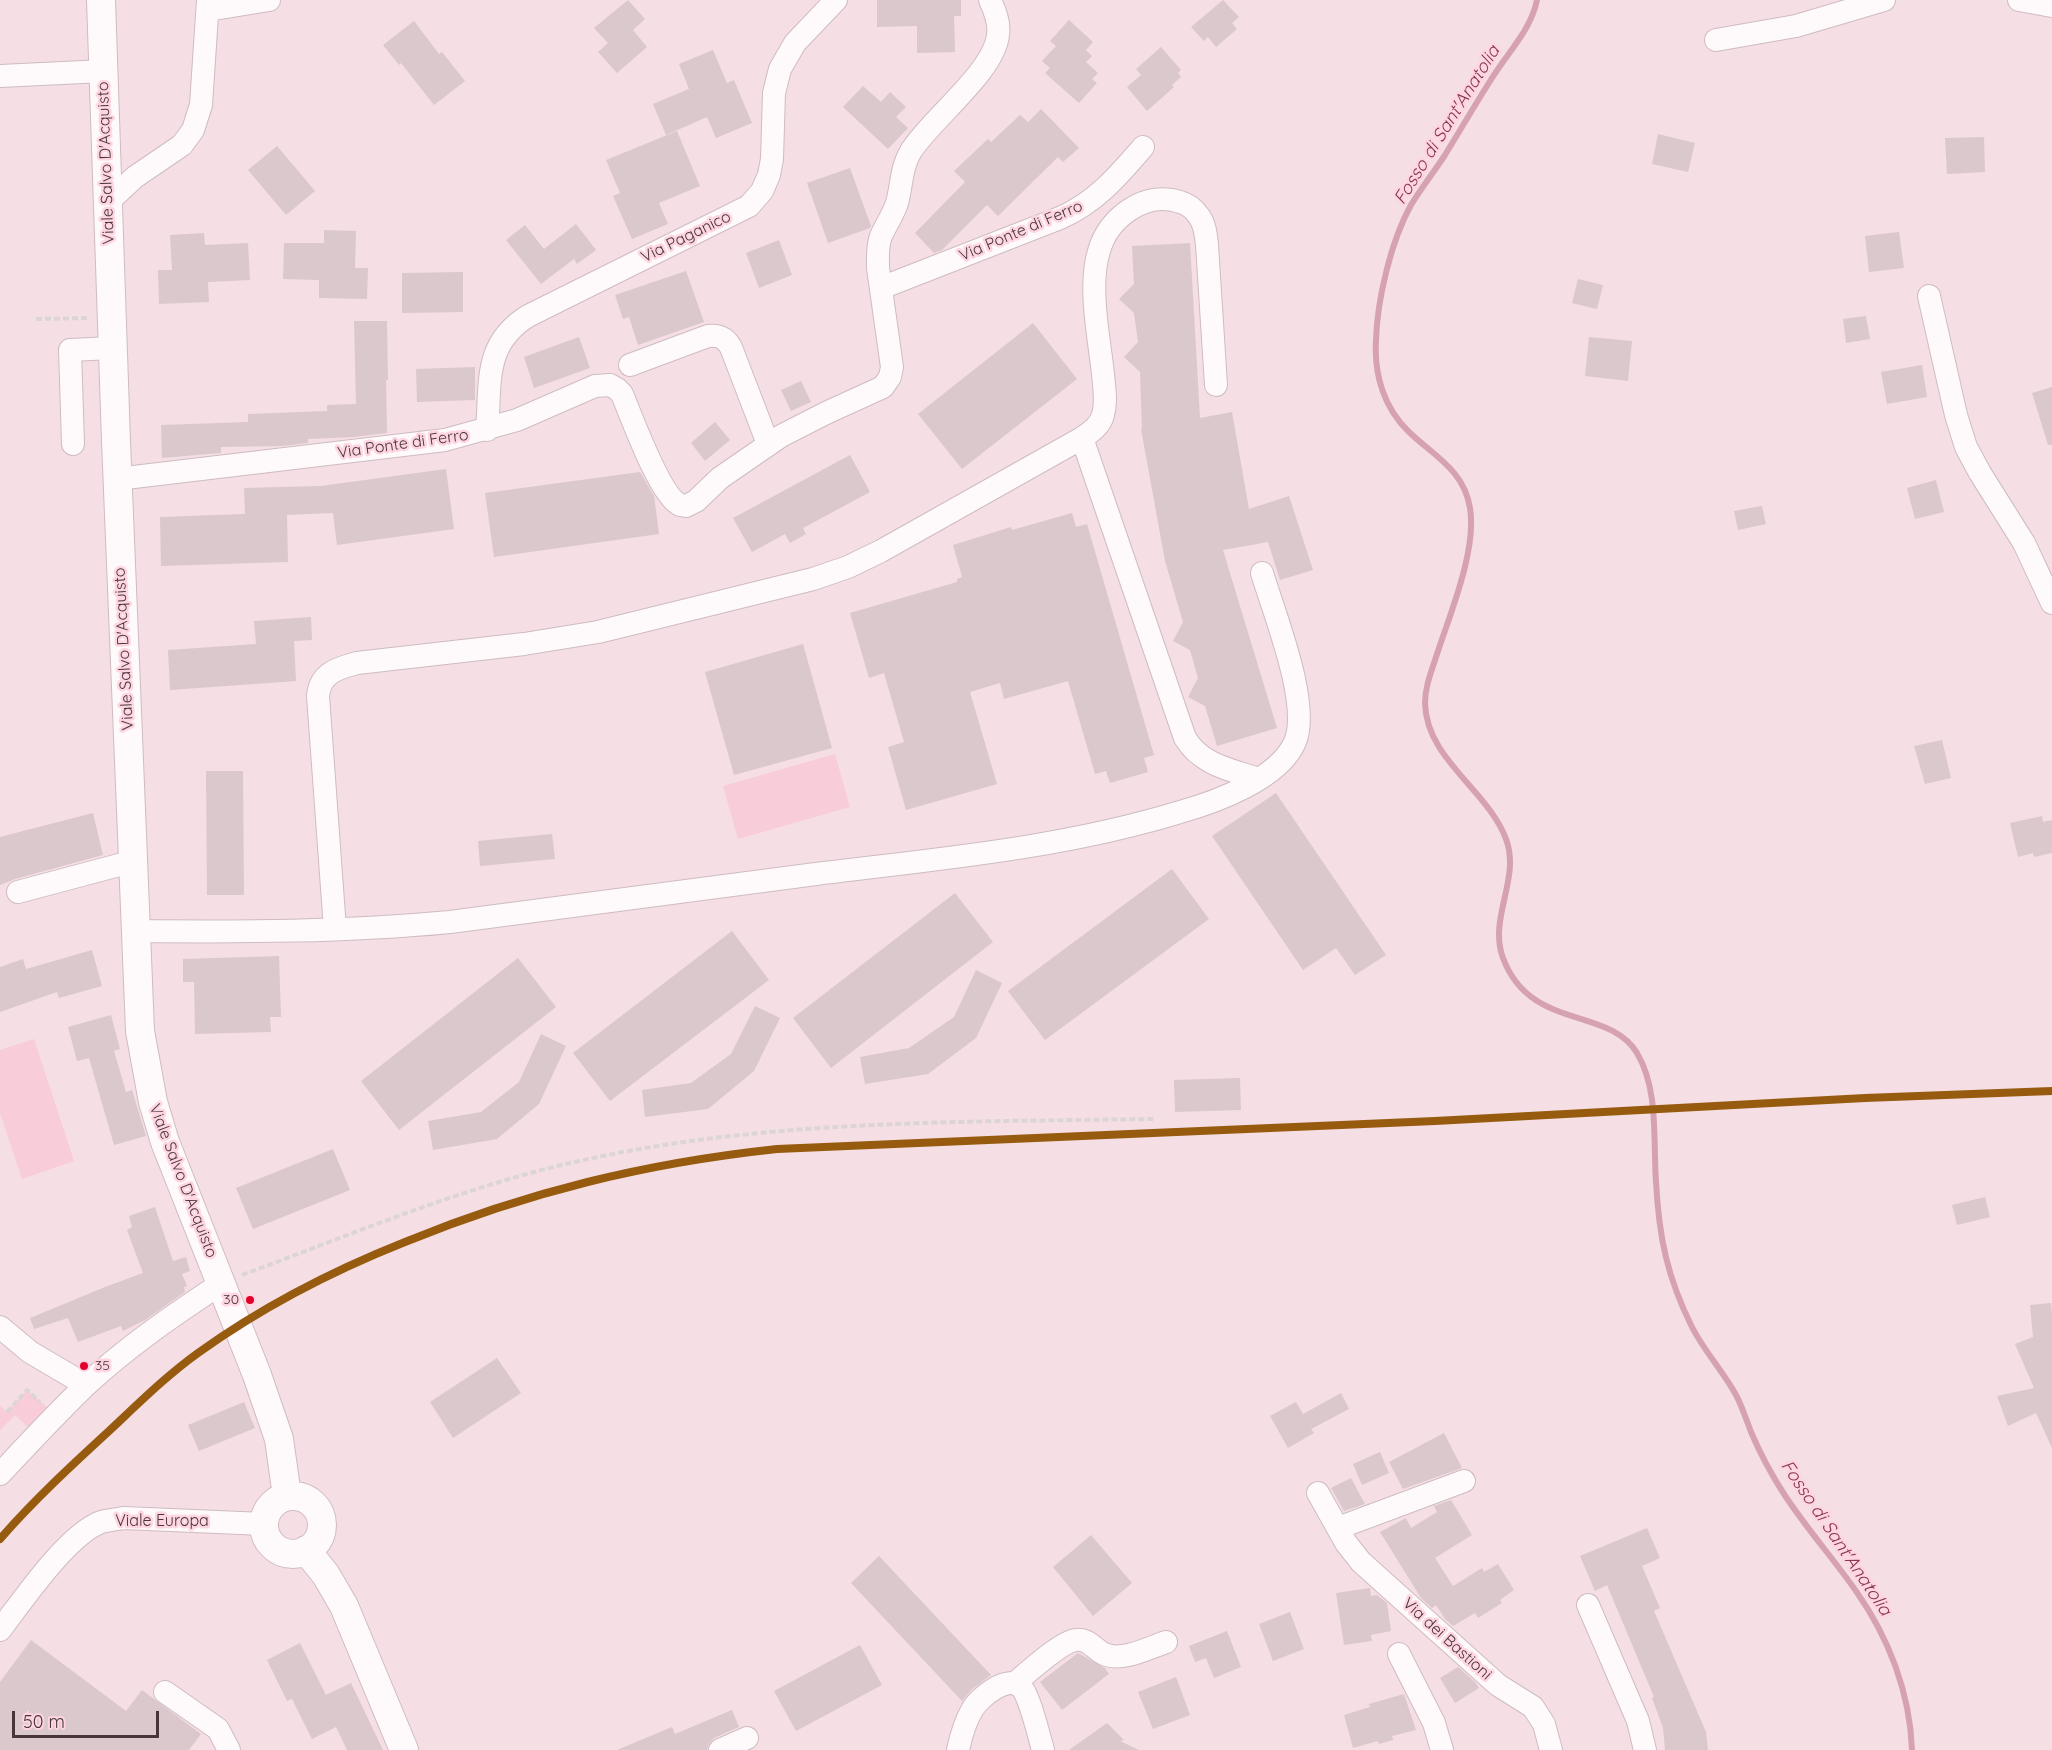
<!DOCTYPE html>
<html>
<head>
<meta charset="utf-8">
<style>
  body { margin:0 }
  #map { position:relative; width:2052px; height:1750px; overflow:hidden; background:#f5dee4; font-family:Quicksand,sans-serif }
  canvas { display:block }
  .scale { position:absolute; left:12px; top:1711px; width:147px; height:27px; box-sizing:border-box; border:3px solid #46363a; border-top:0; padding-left:8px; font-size:18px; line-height:21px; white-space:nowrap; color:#46363a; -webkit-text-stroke:4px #fed5e0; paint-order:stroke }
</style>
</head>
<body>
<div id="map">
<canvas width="2052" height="1750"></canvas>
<div class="scale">50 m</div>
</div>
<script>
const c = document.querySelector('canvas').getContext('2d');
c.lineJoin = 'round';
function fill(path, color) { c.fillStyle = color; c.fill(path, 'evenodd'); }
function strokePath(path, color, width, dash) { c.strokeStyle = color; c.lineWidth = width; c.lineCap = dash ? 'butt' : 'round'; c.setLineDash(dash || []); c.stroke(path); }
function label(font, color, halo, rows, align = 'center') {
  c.font = font + ' Quicksand,sans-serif'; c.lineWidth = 5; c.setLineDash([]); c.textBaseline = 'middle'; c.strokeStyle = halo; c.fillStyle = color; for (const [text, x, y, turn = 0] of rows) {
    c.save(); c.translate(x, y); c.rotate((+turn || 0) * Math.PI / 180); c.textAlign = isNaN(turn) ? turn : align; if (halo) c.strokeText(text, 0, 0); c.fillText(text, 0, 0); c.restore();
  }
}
const green = new Path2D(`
  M835 754 850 807 738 839 723 786Z
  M34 1039 74 1161 22 1179 0 1113V1050Z
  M27 1390 48 1408 30 1429 15 1415 0 1430V1406L7 1412Z`);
const stream = new Path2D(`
  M1537 0C1531 30 1508 52 1492 78 1476 103 1461 129 1445 155 1434 172 1421 188 1411 205 1391 241 1377 300 1376 341 1374 375 1384 408 1409 432 1434 456 1464 470 1470 508 1477 550 1450 614 1437 654 1432 670 1425 686 1425 703 1426 759 1488 790 1506 839 1521 879 1488 918 1503 958 1530 1031 1609 1006 1637 1053 1659 1090 1653 1140 1656 1182 1659 1237 1667 1277 1692 1327 1704 1351 1723 1371 1736 1395 1742 1406 1746 1419 1751 1432 1760 1453 1771 1474 1784 1494 1806 1528 1833 1558 1856 1591 1889 1638 1910 1693 1912 1750`);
const building = new Path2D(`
  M628 0 645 19 633 30 647 47 617 73 598 52 608 43 594 28Z
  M877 0H961V16H954L955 52 917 53V26L877 27Z
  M1223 0 1239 17 1232 23 1237 29 1216 47 1208 37 1204 41 1191 27Z
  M1069 20 1093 42 1086 50 1092 56 1086 62 1098 73 1092 79 1097 83 1079 103 1045 73 1050 68 1042 61 1056 46 1050 41Z
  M414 21 439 54 442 52 465 81 434 105 401 63 399 65 383 45Z
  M1161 47 1181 70 1178 73 1181 77 1172 85 1174 87 1147 111 1127 87 1141 75 1136 69Z
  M713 50 727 83 734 80 752 123 716 138 707 117 666 135 653 104 689 89 679 64Z
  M863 86 881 102 890 92 906 107 896 117 908 128 888 149 843 107Z
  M1041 109 1079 148 1063 162 1058 157 998 216 987 205 942 250 934 253 915 233 965 182 954 171 988 139 991 142 1020 115 1028 122Z
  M677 131 700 186 659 203 668 224 632 239 613 196 620 193 606 160Z
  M1658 134 1695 143 1688 172 1652 164Z
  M1984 137 1985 172 1947 174 1945 138Z
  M277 146 315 191 286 215 248 170Z
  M850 168 871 226 870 228 828 243 807 183Z
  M576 224 596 250 577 264 574 259 541 284 506 240 525 225 544 249Z
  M324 230 356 231 355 268H368L367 299 319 298V280L283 279 284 243H324Z
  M1899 232 1904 268 1869 272 1865 236Z
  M204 233 205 245 248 243 250 280 208 282 209 302 159 304 158 270H172L170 235Z
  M779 240 792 275 759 288 746 253Z
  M1190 243 1200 418 1232 412 1249 509 1289 496 1313 570 1280 580 1268 542 1223 550 1277 728 1217 746 1205 706 1188 697 1198 678 1190 650 1173 641 1183 622 1165 561 1141 429H1142L1140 372 1124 357 1138 342 1134 313 1119 299 1134 284 1132 246Z
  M686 271 704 322 638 345 629 317 623 319 615 295Z
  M463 272V312L402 313V273Z
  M1578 279 1603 285 1597 309 1572 303Z
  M1866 316 1870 339 1846 343 1843 319Z
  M354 321H387L388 380H386L387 433 353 437 308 439V443L283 446 221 447V453L162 458 161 425 248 422V414L327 411V405L356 404Z
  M1033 323 1077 379 962 469 918 414Z
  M579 337 590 368 534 388 524 357Z
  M1589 337 1632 341 1628 381 1585 376Z
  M1922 365 1927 397 1887 404 1881 372Z
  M475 367V400L417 402 416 369Z
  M801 381 811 402 791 411 781 390Z
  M2052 387V445H2048L2032 393Z
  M715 422 730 440 705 461 691 443Z
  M850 455 870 492 803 528 806 534 790 543 785 534 752 552 733 518Z
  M446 469 454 529 337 545 333 513 287 515 288 562 161 566 160 517 245 514 244 488 321 486Z
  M640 472 654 496 659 534 494 557 485 493Z
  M1936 480 1944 512 1915 519 1907 488Z
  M1762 506 1766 524 1738 530 1734 511Z
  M1072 513 1076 527 1087 524 1154 755 1144 758 1148 772 1110 783 1106 771 1095 774 1068 681 1004 699 1000 683 970 692 997 784 906 810 888 747 904 742 884 673 869 678 850 613 957 582V579L962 577 953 545 1011 527 1012 530Z
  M311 617 312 640 294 641 296 681 170 690 168 650 256 644 254 621Z
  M803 644 832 748 734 775 705 672Z
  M1942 740 1951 778 1925 784 1914 746Z
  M206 771H243L244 895H207Z
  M1276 793 1386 955 1355 975 1336 948 1303 970 1212 836Z
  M93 813 103 855 15 879 0 885V837Z
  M2042 816 2043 822 2052 820V853L2034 857 2033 853 2018 857 2010 823Z
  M552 834 555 859 480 866 478 841Z
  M1172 869 1209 919 1045 1040 1008 991Z
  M955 893 993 942 831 1068 793 1018Z
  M732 931 769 980 610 1101 573 1053Z
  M92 950 102 986 59 998 57 992 0 1012V967L23 959 26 969Z
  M279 956 281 1017H270L271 1032 195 1034 194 982H183V959Z
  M518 958 556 1007 399 1130 361 1081Z
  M976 970 1002 983 976 1038 928 1074 865 1084 860 1057 909 1048 954 1017Z
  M755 1006 780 1018 754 1071 708 1109 645 1117 642 1090 691 1083 731 1054Z
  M111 1015 120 1049 114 1051 126 1092 132 1090 146 1136 114 1145 89 1058 77 1061 68 1027Z
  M541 1034 566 1046 539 1104 497 1139 433 1150 428 1121 481 1112 519 1082Z
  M1240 1078 1241 1110 1175 1112 1174 1080Z
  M333 1149 350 1190 253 1229 236 1188Z
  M1985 1197 1990 1217 1957 1225 1952 1205Z
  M155 1207 173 1261 186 1257 190 1271 182 1274 187 1286 184 1287 185 1292 145 1320 123 1331 121 1326 78 1342 68 1318 34 1329 30 1318 105 1287 143 1273 127 1230 132 1227 129 1216Z
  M2051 1303 2052 1314V1448L2036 1413 2008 1426 1997 1396 2034 1388 2015 1344 2033 1337 2030 1305Z
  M497 1358 521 1393 453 1438 430 1402Z
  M1341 1393 1349 1409 1311 1429 1314 1433 1288 1448 1270 1416 1296 1402 1303 1414Z
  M244 1402 255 1428 199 1451 188 1425Z
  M1444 1433 1462 1468 1403 1489 1389 1462Z
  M1380 1452 1389 1473 1362 1485 1353 1464Z
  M1351 1478 1365 1504 1344 1511 1331 1488Z
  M1451 1500 1472 1535 1435 1558 1453 1586 1482 1568 1484 1572 1498 1564 1514 1590 1500 1600 1502 1603 1478 1618 1475 1613 1453 1626 1445 1619 1436 1605 1432 1608 1421 1598 1380 1532 1406 1518 1411 1528 1437 1512 1434 1506Z
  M1647 1528 1660 1558 1642 1566 1660 1608 1654 1611 1706 1732 1708 1750H1665L1663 1728 1652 1698 1654 1697 1607 1585 1595 1591 1580 1556Z
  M1091 1535 1132 1583 1093 1616 1053 1567Z
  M879 1556 991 1675 972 1689 962 1701 851 1583Z
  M1370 1588 1371 1596 1377 1595 1387 1603 1391 1631 1371 1635 1372 1641 1344 1645 1336 1593Z
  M1290 1612 1304 1649 1273 1661 1259 1624Z
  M1227 1631 1241 1667 1214 1678 1206 1658 1195 1662 1189 1646Z
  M31 1640 126 1711 142 1690 201 1734 189 1750H0V1682Z
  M300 1643 326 1695 351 1683 383 1750H347L336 1727 312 1739 292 1699 287 1701 267 1660Z
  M860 1645 882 1685 796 1731 774 1691Z
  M1078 1653 1105 1668 1109 1674 1062 1710 1040 1682Z
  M1458 1667 1475 1682 1479 1688 1455 1703 1440 1678Z
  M1176 1677 1190 1715 1153 1729 1138 1692Z
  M1404 1694 1416 1730 1392 1736 1393 1740 1379 1744 1378 1741 1353 1748 1344 1715 1370 1707 1369 1704Z
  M732 1710 739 1727 714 1738 709 1743 707 1750H617L672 1727 675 1734Z
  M1107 1723 1124 1740 1120 1741 1139 1750H1069Z`);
const path = new Path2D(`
  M36 319 90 318
  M242 1275C350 1235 458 1189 570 1163 761 1119 959 1122 1154 1119
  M7 1412 27 1390 40 1402`);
const minor = new Path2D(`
  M2019 0 2052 6
  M208 10 269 0
  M1716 40 1796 26 1884 0
  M0 76 104 71
  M107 203 135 177 182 145 193 130 201 105 208 0
  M881 288 1060 218C1096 202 1118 176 1143 147
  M1929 296 1956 415 1966 447 1980 473 2024 543 2052 603
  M630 365 708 336C720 335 727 338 732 350L768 444
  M1216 385 1207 245C1206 235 1205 223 1198 215 1194 209 1187 204 1180 202 1145 190 1108 218 1099 251 1088 286 1099 337 1103 374 1104 387 1107 402 1103 415 1100 426 1091 432 1082 438L1185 738C1201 765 1231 770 1259 779
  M487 430C491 383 483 344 528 316L749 206 762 191 769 175 772 159 774 93 780 69 795 43 836 0
  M73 444 70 350 112 348
  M117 479 445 440 517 420 595 386 610 385 617 389 622 394C632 418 660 496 680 505L686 506 696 501 720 478 781 436 826 413 883 387 890 377 892 367 878 268C878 257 877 246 881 236 886 225 893 215 897 203 902 185 901 167 911 151 932 118 994 72 998 35 1000 23 995 11 990 0
  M18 892 134 861
  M335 929 318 696C320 673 338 668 357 663L524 644 598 632 813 579 848 567 881 551 1082 438
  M136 931C240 932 346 932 450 922 572 907 694 889 816 874 938 859 1063 848 1180 812 1216 802 1279 779 1295 742 1311 704 1274 613 1262 573
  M0 1327 30 1352 86 1385
  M0 1474C28 1444 56 1414 86 1385 128 1346 175 1314 222 1283
  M1318 1493 1346 1543 1361 1562 1498 1685 1533 1707 1544 1724 1551 1750
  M1338 1528 1464 1481
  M1588 1605 1638 1721 1645 1750
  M0 1630C23 1600 67 1535 101 1522 108 1520 117 1519 124 1518L264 1524
  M1399 1654 1434 1723 1442 1750
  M1015 1683C1027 1673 1062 1641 1076 1640 1088 1638 1094 1649 1104 1654 1123 1662 1148 1648 1166 1642
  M165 1692 218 1729 229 1750
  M720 1750 747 1738
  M958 1750C961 1736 965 1722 972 1710 979 1697 1009 1673 1022 1688 1030 1698 1039 1736 1043 1750`);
const major = new Path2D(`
  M101 0 116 441 140 1031 153 1102 165 1142 257 1375 279 1439 287 1496
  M264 1525a29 29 0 1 1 58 0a29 29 0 1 1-58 0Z
  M306 1550 326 1575 344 1606 404 1750`);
const rail1 = new Path2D(`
  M0 1539C34 1500 72 1465 109 1431 138 1404 166 1376 198 1353 262 1307 332 1271 405 1242 527 1192 646 1163 777 1149L1435 1121 1865 1098 2052 1091`);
const markers = [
  [250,1300,5,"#e4002b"],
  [84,1366,5,"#e4002b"]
];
const busNames = [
  ["30",239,1300],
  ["35",95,1366,"left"]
];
const streetNames = [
  ["Viale Salvo D'Acquisto",106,163,-92],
  ["Via Ponte di Ferro",1021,231,-23],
  ["Via Paganico",686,237,-26],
  ["Via Ponte di Ferro",403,444,-8],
  ["Viale Salvo D'Acquisto",124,649,-93],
  ["Viale Salvo D'Acquisto",183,1181,69],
  ["Viale Europa",162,1521],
  ["Via dei Bastioni",1447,1639,42]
];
const waterNames = [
  ["Fosso di Sant'Anatolia",1447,125,-58],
  ["Fosso di Sant'Anatolia",1836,1538,56]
];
fill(green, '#f9ccd9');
strokePath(stream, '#d6a2b1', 6);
fill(building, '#dac8cd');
strokePath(minor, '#cebcc1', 24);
strokePath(major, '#cebcc1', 30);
strokePath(path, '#dbd5d6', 4, [6, 3]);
strokePath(minor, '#fefafb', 22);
strokePath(major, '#fefafb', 28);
strokePath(rail1, '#965b0e', 8);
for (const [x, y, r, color] of markers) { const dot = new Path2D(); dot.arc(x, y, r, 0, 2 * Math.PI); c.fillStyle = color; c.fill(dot); strokePath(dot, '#fed5e0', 2); }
label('14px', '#46363a', '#fed5e0', busNames, 'right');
label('16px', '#46363a', '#fed5e0', streetNames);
label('italic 18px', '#853753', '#fed5e0', waterNames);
</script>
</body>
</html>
